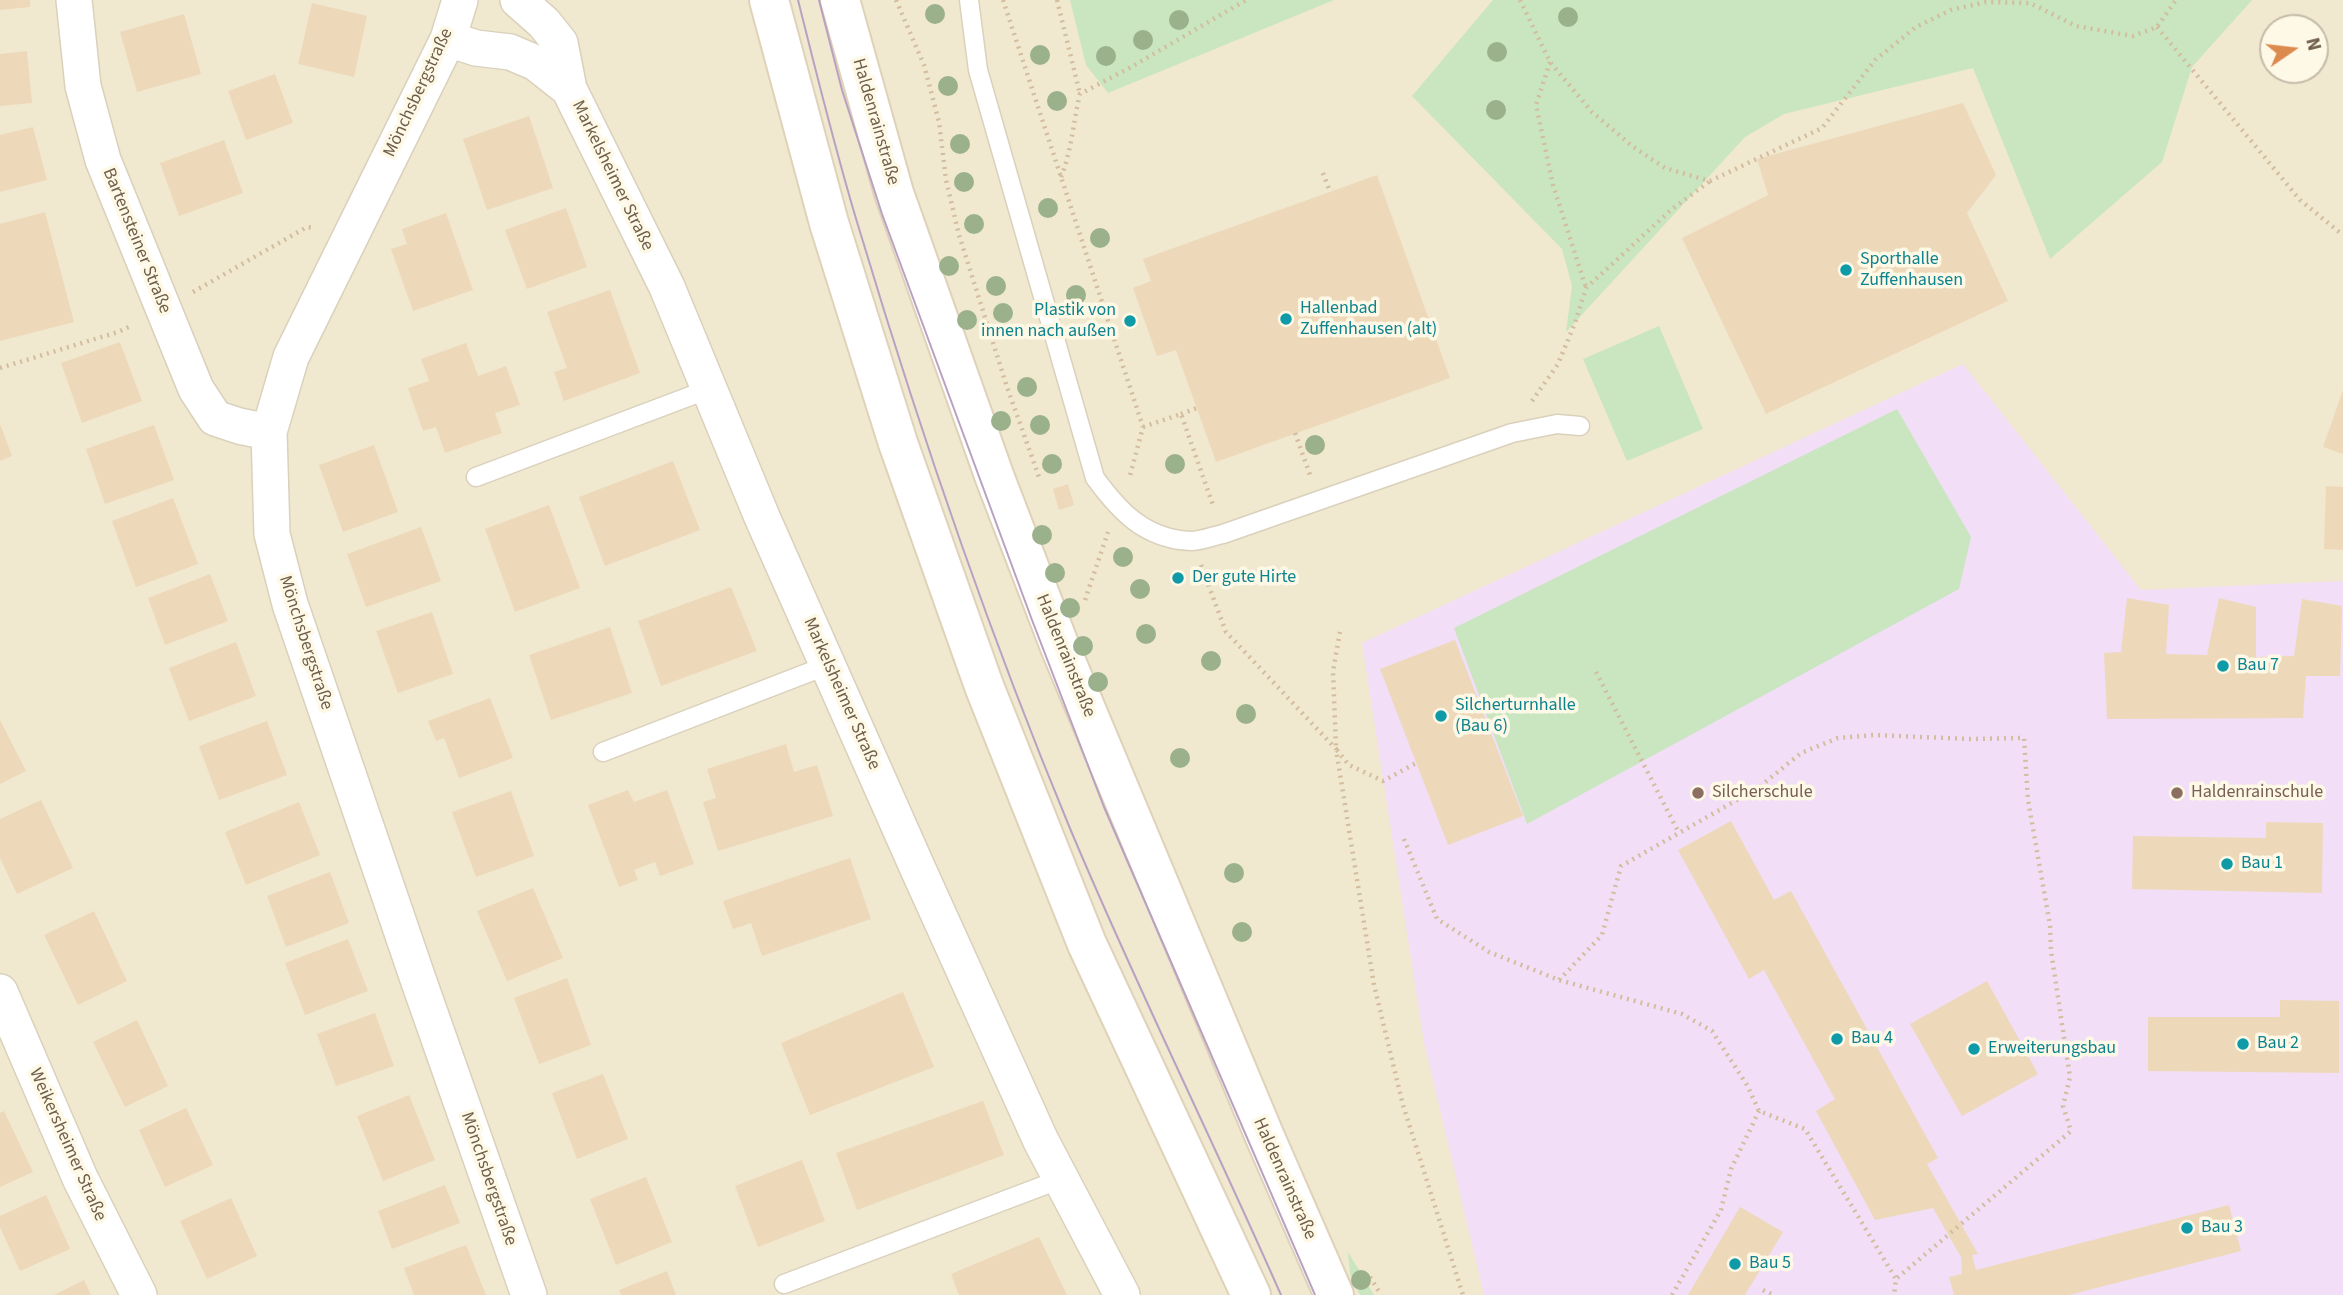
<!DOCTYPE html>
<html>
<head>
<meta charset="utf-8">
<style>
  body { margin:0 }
  #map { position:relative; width:2343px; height:1295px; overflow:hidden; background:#faf5e1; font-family:"Source Sans 3",sans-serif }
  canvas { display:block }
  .north { position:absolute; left:2259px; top:14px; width:70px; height:70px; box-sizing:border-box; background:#fef9e6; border:2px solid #c5bba8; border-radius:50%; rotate:76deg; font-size:19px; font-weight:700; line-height:28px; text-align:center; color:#6f5f4a }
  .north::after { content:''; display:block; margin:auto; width:24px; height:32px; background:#dc8a4e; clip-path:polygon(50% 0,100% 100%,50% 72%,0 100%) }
</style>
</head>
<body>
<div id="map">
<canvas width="2343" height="1295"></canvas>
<div class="north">N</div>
</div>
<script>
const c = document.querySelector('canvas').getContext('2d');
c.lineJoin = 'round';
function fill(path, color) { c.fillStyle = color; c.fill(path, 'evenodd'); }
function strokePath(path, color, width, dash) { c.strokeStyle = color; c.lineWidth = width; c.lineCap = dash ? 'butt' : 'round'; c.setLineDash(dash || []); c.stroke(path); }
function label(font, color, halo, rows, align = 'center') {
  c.font = font + ' "Source Sans 3",sans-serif'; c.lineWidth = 7; c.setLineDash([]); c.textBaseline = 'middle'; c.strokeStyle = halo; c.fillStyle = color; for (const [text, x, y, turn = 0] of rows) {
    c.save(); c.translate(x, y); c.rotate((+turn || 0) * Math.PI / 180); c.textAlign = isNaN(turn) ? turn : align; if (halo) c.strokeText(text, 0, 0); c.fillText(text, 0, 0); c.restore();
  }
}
const residential = new Path2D(`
  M0 0H2343V1295H0ZM2273 28H2315V70H2273Z`);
const education = new Path2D(`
  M1963 364 2141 590 2343 581V1295H1484L1424 1042 1362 643Z`);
const green = new Path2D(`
  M1070 0H1334L1108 93 1086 65Z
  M1493 0H2252L2192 67 2162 162 2050 259 1973 68 1784 114 1745 137 1566 332 1572 286 1562 249 1412 96Z
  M1659 326 1703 429 1627 461 1583 359Z
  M1897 409 1971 537 1959 589 1527 824 1454 628Z
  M1348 1252 1374 1295H1360L1350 1274Z`);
const building = new Path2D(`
  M0 0H30V7L0 10Z
  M312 3 367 16 354 77 298 64Z
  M184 14 201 74 137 92 120 32Z
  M27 51 32 103 0 106V54Z
  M275 74 293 123 246 140 228 91Z
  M1963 103 1996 175 1967 213 2008 301 1766 414 1682 238 1768 195 1757 159Z
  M529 116 553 188 487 210 463 139Z
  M33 127 47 180 0 192V135Z
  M224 140 243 193 179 216 160 163Z
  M1377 175 1450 378 1216 462 1176 350 1157 356 1133 288 1151 281 1143 259Z
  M566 208 587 267 527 289 505 230Z
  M45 212 74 322 0 341V224Z
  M446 213 473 290 413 311 391 249 407 244 402 229Z
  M610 290 640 373 564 401 554 372 567 368 547 312Z
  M120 342 142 401 82 423 61 363Z
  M466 343 478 376 506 366 520 405 495 413 502 433 445 453 436 427 423 431 408 388 429 381 421 359Z
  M2343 390V454L2323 447Z
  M0 424 12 456 0 461Z
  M154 425 174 480 105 504 86 449Z
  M374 445 398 512 343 532 319 465Z
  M673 461 700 530 605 566 579 497Z
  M1068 484 1074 505 1059 510 1053 489Z
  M2326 486 2343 487V550L2324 549Z
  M173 498 198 564 136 587 112 521Z
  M549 505 580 588 515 612 485 529Z
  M421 527 441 581 366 607 347 554Z
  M210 574 228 621 165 645 148 598Z
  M731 587 757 651 661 686 638 621Z
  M2127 598 2169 605 2166 654 2207 655 2219 598 2256 607V657L2294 656 2302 599 2342 606 2340 676H2306L2303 718 2107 719 2104 653 2121 652Z
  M432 612 453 674 398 693 376 631Z
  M610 627 632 693 551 720 529 655Z
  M1455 640 1523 816 1448 845 1380 669Z
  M236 642 256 696 189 721 169 668Z
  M490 698 513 758 459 778 444 738 436 741 428 721Z
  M0 720 26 771 0 784Z
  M267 721 287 775 219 800 199 746Z
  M786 744 794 772 817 765 833 816 718 851 703 802 716 798 707 769Z
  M628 790 634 802 667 790 694 864 660 876 655 862 634 870 638 880 619 887 588 805Z
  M511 791 534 856 476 877 452 812Z
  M41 800 73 868 17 894 0 858V819Z
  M299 802 320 855 246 885 225 832Z
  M1731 821 1774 900 1791 891 1938 1158 1927 1164 1978 1254 1972 1255 1976 1270 2229 1205 2241 1251 2069 1295H1954L1949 1277 1962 1274 1961 1257 1933 1208 1875 1220 1816 1111 1835 1099 1764 970 1749 979 1678 850Z
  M2266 822 2323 823 2322 893 2132 889 2133 836 2266 838Z
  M850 858 871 919 762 956 751 923 733 929 723 901Z
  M330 872 349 923 286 947 267 896Z
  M533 888 563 958 507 981 477 911Z
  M94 911 127 981 78 1005 44 935Z
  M348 939 368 991 305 1015 285 963Z
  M567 978 591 1045 539 1064 514 998Z
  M1987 981 2038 1074 1962 1116 1910 1024Z
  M903 992 934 1067 810 1115 781 1043Z
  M2280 1000 2339 1001V1073L2148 1071V1017H2280Z
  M375 1013 394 1066 336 1086 317 1034Z
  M137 1020 168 1086 125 1107 93 1042Z
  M603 1074 628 1139 577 1159 552 1093Z
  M409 1095 435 1160 383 1181 357 1116Z
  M983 1101 1004 1155 857 1210 836 1153Z
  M186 1108 213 1165 165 1187 139 1130Z
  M4 1111 33 1172 0 1187V1113Z
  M802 1160 825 1221 758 1247 735 1186Z
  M646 1177 672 1242 616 1265 590 1199Z
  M445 1185 460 1223 392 1249 378 1211Z
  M46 1195 70 1249 20 1271 0 1227V1216Z
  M231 1198 257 1256 207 1279 180 1221Z
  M1740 1207 1783 1232 1745 1295H1688Z
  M1039 1237 1067 1295H959L951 1274Z
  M466 1245 486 1295H414L404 1268Z
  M667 1271 676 1295H621L619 1290Z
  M84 1280 91 1295H54Z`);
const path = new Path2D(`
  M896 0 924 65 939 122 946 180 959 235 1007 387 1039 477
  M1003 0 1143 427 1129 479
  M1057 0 1080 94
  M1520 0 1550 62 1592 112 1632 146 1665 168 1710 181 1822 128 1875 60 1916 27 1951 10 1986 2 2030 3 2076 26 2133 36 2157 27 2176 0
  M2157 27 2300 200 2343 235
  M1550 62 1536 105 1553 185 1586 288
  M1323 173 1330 192
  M1061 177C1072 150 1073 122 1080 94L1133 66 1246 0
  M193 292 307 227 314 228
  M0 368 118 332 133 325
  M1532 401 1558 364 1575 323 1586 288 1672 209 1710 181
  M1181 414 1197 408
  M1143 427 1181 414 1214 508
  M1295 433 1310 475
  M1201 565 1226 632 1336 749 1374 985 1403 1105 1463 1295
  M1085 600 1108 532
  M1340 632 1333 671 1336 749 1349 765 1383 781 1416 763
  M1596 672 1679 833
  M1404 839 1437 919 1489 952 1559 980 1682 1014 1712 1031 1747 1085 1759 1111 1805 1129 1896 1279 1894 1295
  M1559 980 1602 935 1621 866 1758 788 1801 753 1838 738 1874 735 1970 739 2024 738 2028 800 2050 925 2051 951 2070 1077 2063 1106 2071 1131 1896 1279
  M1370 1277 1381 1295
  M1763 1290 1773 1295
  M1672 1295 1721 1210 1731 1169 1759 1111`);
const service = new Path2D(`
  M969 0 978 70 1095 478C1120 512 1145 539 1191 541 1201 541 1213 536 1223 534L1512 433 1557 424 1580 426
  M476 477 709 389
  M603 752 828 665
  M784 1284 1061 1179`);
const minor = new Path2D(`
  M74 0 83 86 103 160 196 389 215 418 239 426 269 432
  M460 0 448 39 291 357 269 432 272 534 290 604 418 979 529 1295
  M518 0 544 23 560 43 569 89 667 287 762 517 918 869 1041 1141 1122 1295
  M448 39 476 48 510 52 536 63 569 89
  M0 992 80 1178 139 1295`);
const secondary = new Path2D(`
  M769 0 829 223 898 443 984 686 1087 944 1251 1295
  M840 0 894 193 995 478 1060 647 1265 1137 1334 1295`);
const tram = new Path2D(`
  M798 0C818 79 837 158 861 235 921 435 989 633 1069 826 1135 984 1212 1138 1281 1295
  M819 0 842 90 882 214 1032 620 1104 807 1315 1295`);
const trees = [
  [935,14],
  [1568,17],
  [1179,20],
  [1143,40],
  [1497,52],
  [1040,55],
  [1106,56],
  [948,86],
  [1057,101],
  [1496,110],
  [960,144],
  [964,182],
  [1048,208],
  [974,224],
  [1100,238],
  [949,266],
  [996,286],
  [1076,295],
  [1003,313],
  [967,320],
  [1027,387],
  [1001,421],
  [1040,425],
  [1315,445],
  [1052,464],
  [1175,464],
  [1042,535],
  [1123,557],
  [1055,573],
  [1140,589],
  [1070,608],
  [1146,634],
  [1083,646],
  [1211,661],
  [1098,682],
  [1246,714],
  [1180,758],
  [1234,873],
  [1242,932],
  [1361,1280]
];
const markers = [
  [1846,270,7,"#0f9aa8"],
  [1286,319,7,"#0f9aa8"],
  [1130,321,7,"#0f9aa8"],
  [1178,578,7,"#0f9aa8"],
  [2223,666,7,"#0f9aa8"],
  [1441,716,7,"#0f9aa8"],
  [1698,793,7,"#8d6e63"],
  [2177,793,7,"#8d6e63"],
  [2227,864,7,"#0f9aa8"],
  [1837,1039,7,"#0f9aa8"],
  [2243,1044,7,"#0f9aa8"],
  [1974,1049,7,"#0f9aa8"],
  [2187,1228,7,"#0f9aa8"],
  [1735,1264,7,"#0f9aa8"]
];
const streetNames = [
  ["Mönchsbergstraße",419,93,-65],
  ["Haldenrainstraße",875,122,74],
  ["Markelsheimer Straße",612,176,64],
  ["Bartensteiner Straße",136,241,68],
  ["Mönchsbergstraße",305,643,72],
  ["Haldenrainstraße",1065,656,68],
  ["Markelsheimer Straße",841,694,66],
  ["Weikersheimer Straße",67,1145,66],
  ["Mönchsbergstraße",488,1179,71],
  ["Haldenrainstraße",1284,1179,66]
];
const cultureNames = [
  ["Sporthalle",1860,260],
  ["Zuffenhausen",1860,281],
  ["Hallenbad",1300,309],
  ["Zuffenhausen (alt)",1300,330],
  ["Plastik von",1116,311,"right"],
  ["innen nach außen",1116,332,"right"],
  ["Der gute Hirte",1192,578],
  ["Bau 7",2237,666],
  ["Silcherturnhalle",1455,706],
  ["(Bau 6)",1455,727],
  ["Bau 1",2241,864],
  ["Bau 4",1851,1039],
  ["Bau 2",2257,1044],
  ["Erweiterungsbau",1988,1049],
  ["Bau 3",2201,1228],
  ["Bau 5",1749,1264]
];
const educationNames = [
  ["Silcherschule",1712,793],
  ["Haldenrainschule",2191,793]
];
fill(residential, '#f1e8d0');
fill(education, '#f2def6');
fill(green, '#c9e6c1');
fill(building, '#edd9ba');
strokePath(service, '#dad1bc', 21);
strokePath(minor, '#dad1bc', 38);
strokePath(secondary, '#dfd2b9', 42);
strokePath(path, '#d2bd9e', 4.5, [2, 5]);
strokePath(service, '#fff', 18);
strokePath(minor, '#fff', 35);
strokePath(secondary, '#fff', 38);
strokePath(tram, '#b9a1c2', 2);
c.fillStyle = '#9ab18c';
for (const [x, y] of trees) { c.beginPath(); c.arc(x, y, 10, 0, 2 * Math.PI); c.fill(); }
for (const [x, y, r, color] of markers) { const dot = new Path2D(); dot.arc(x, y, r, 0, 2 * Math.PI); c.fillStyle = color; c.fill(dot); strokePath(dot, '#fef9e6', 2.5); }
label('18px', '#6f5f4a', '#fef9e6', streetNames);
label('18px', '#0d838f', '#fef9e6', cultureNames, 'left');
label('18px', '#785e54', '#fef9e6', educationNames, 'left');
</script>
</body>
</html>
